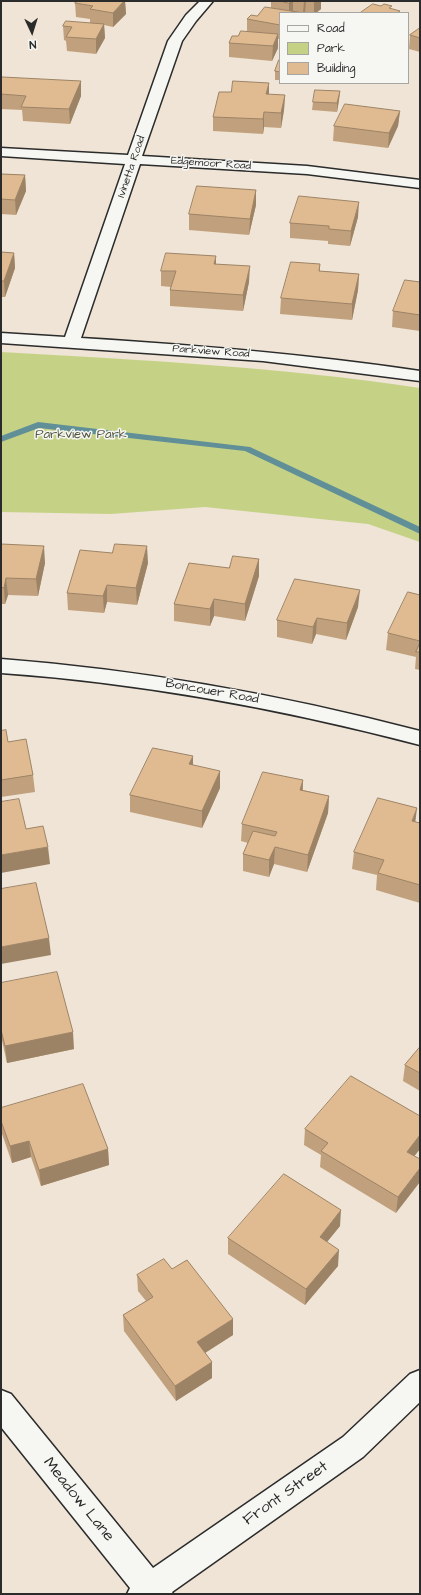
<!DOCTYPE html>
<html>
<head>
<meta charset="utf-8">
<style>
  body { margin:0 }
  #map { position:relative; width:421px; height:1595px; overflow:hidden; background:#efe4d5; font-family:"Architects Daughter",sans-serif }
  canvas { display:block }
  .frame { position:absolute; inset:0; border:2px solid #2b2b2b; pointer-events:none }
  .legend { position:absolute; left:279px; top:12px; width:130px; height:72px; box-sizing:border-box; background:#f6f6f2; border:1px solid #a5a5a2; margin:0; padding:5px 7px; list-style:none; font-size:12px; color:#2b2b2b }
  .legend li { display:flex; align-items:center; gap:8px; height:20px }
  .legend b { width:20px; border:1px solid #a5a5a2 }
  .north { position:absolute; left:12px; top:12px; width:40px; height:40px; -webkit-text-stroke:3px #f6f6f2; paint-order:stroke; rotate:176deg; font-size:11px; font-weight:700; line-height:16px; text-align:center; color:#2b2b2b }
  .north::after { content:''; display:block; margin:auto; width:14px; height:18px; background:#2b2b2b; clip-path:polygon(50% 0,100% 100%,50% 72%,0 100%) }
</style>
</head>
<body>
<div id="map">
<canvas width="421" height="1595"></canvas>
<div class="frame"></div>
<ul class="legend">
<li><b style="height:5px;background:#f6f6f2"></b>Road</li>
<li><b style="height:11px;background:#c5d286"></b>Park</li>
<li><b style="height:11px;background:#e0bb91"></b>Building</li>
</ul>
<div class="north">N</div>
</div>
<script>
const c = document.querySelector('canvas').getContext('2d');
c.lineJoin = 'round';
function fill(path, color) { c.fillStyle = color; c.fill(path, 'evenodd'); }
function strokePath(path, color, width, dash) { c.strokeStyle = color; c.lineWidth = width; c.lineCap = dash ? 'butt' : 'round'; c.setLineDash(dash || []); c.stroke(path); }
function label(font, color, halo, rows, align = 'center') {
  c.font = font + ' "Architects Daughter",sans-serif'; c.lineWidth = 3; c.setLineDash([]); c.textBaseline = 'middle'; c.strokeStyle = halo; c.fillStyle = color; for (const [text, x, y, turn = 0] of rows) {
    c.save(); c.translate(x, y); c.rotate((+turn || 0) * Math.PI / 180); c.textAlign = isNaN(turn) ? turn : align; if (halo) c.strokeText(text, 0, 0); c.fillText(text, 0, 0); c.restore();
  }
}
const green = new Path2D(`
  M1 352C141 360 282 367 420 388V542L368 524 205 507 111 514 1 512Z`);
const stream = new Path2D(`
  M38 422 250 447 420 527V534L245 451 39 428 1 442V436Z`);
const minor = new Path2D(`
  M200 1H213L196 21 182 41 142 156 307 166 420 180V188L307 174 140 164 81 338C194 345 307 354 420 371V381L263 361 1 343V333L65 337 125 164 1 156V148L128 155 168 41 186 15Z
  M1 659C143 670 282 695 420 731V745C282 709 144 683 1 673Z
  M420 1370V1402L363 1457 172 1592 173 1594H127L130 1588 1 1427V1390L11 1394 153 1568 343 1437 410 1374Z`);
const wall = new Path2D(`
  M78 1H125L126 14 113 27 104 25 105 38 96 54 67 51 66 41 64 40 63 26 90 23V19L76 17 75 3Z
  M271 1H321V9L316 13H280V39H278V48L272 61 229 57V43L238 36 247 31V19L257 16 271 8Z
  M420 28V52L409 49 410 35Z
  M280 60V80H275V71Z
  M1 79 81 81V96L70 124 23 121 22 110 1 109Z
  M340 91 339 100 337 112 312 110 313 102Z
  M269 95H285L284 110 281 128 264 127 263 134 213 131V117Z
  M400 111 398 126 388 148 333 141 334 126Z
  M1 174 25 175 26 191 16 215 1 214Z
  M256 190V205L249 235 189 230V214Z
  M358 217 350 246 328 244V241L290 238V223Z
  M1 252 14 253 15 268 5 297H1Z
  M216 264 249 282 243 311 170 306V290L171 287 161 286V271Z
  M320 264V271L359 274 358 290 352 320 280 314 281 298Z
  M420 282V331L392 327 393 311Z
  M1 544 45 563 38 596 8 595 5 604H1Z
  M259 559V576L245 621 214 616 210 626 174 621V604L229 568Z
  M148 563 137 605 107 602 104 613 68 610 67 593Z
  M420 595V670L415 669 416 657 386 650 388 633Z
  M358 607 346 640 316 634 312 644 277 637V620Z
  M1 731 8 742 33 775 35 792 1 797Z
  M193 765 220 788 202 828 130 812V795Z
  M303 780V790L329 796 328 813 307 872 274 864 269 877 243 871V854L248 843 241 841 242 824Z
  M416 822 420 823V903L376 890 377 875 352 869 354 852Z
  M1 983 74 1049 7 1063 1 1036Z
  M420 1047V1091L403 1081 405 1065Z
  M1 1108 108 1149 109 1165 41 1186 31 1157 12 1163 1 1131Z
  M420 1116V1149L414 1156 396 1213 320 1167 321 1155 304 1145 305 1129Z
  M340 1226 327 1242 338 1266 305 1305 228 1254V1238Z
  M172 1269 233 1335 205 1353 212 1362V1378L176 1401 124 1331 123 1315 146 1301 138 1291 137 1275Z`);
const shadedWall = new Path2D(`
  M124 1H125L126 14 113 27V13Z
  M291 1H293V13H289V3Z
  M304 1H306L305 13H303Z
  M314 1H321V9L316 13H314Z
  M104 24 105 38 96 54V39Z
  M278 34V48L272 61 273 46Z
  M81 81V96L70 124 69 109Z
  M269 83V97L266 94Z
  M340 91 339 100 337 112V103Z
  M285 95 284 110 281 128V113Z
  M400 111 398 126 388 148 389 133Z
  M264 112V127L263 134V119Z
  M25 175 26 191 16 215 15 200Z
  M256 190V205L249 235 250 219Z
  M359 202 358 217 350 246 351 231Z
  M14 253 15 268 5 297 4 281Z
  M216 256V272L214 264Z
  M250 266 249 282 243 311V295Z
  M359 274 358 290 352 320V304Z
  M44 546 45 563 38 596 36 579Z
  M147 546 148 563 137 605 136 588Z
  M259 559V576L245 621V604Z
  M6 578 8 595 5 604 4 588Z
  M107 585V602L104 613 103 596Z
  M360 590 358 607 346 640 347 623Z
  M214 599V616L210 626V609Z
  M317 618 316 634 312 644 313 627Z
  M193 756V773L189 764Z
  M220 771V788L202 828V811Z
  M303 780 302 797 300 790Z
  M329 796 328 813 307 872 308 855Z
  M417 808 415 825 412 821Z
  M48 847 50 864 1 873V855Z
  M275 847 274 864 269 877V860Z
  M49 938 51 955 1 964V947Z
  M73 1032 74 1049 7 1063 5 1046Z
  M420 1135V1149L405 1168 407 1152Z
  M29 1141 31 1157 12 1163 10 1146Z
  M108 1149 109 1165 41 1186 39 1170Z
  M420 1168V1182L396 1213 398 1197Z
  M341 1210 340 1226 318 1253 320 1237Z
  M339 1250 338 1266 305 1305 306 1289Z
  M233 1319V1335L197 1358V1342Z
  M212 1362V1378L176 1401 175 1386Z`);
const building = new Path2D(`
  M78 1H124L113 13 90 9 93 6 75 3Z
  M280 1H291L289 3Z
  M373 4 381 6 384 4 392 6 389 8 400 11 397 13H360Z
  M265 7 304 13H280V25L247 19 251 15 257 16Z
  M66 21 104 24 96 39 66 37 72 27 63 26Z
  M420 28V38L410 35Z
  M241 31 278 34 273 46 229 43 232 36H238Z
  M279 60H280V72L275 71Z
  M2 77 81 81 69 109 21 107 26 96 1 94V79Z
  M233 81 269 83 266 94 285 95 281 113 264 112 263 119 213 117 219 92H231Z
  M315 90 340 91 337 103 313 102Z
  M345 104 400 111 389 133 334 126Z
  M1 174 25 175 15 200 1 199Z
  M197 186 256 190 250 219 189 214Z
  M299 196 359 202 351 231 329 229V226L290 223Z
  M1 252 14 253 4 281H1Z
  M166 253 216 256 214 264 250 266 243 295 170 290 176 271H161Z
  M291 262 320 264 319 271 359 274 352 304 281 298Z
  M405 280 420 282V315L393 311Z
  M1 544 44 546 36 579 6 578 4 588 1 587Z
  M115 544 147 546 136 588 107 585 103 596 67 593 80 550 112 553Z
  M233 556 259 559 245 604 214 599 210 609 174 604 189 563 229 568Z
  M295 579 360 590 347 623 317 618 313 627 277 620Z
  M408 592 420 595V641L388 633Z
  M420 643V652H416Z
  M6 730 8 742 26 739 33 775 1 780V731Z
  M153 748 193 756 189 764 220 771 202 811 130 795Z
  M263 772 303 780 300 790 329 796 308 855 275 847 269 860 243 854 253 831 275 836 277 832 242 824Z
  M378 798 417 808 412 821 420 823V885L378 873 384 860 354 852Z
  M19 799 26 829 43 826 48 847 1 855V802Z
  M36 883 49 938 1 947V889Z
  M57 972 73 1032 5 1046 1 1030V983Z
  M420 1047V1073L405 1065Z
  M351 1076 420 1116V1135L407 1152 420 1159V1168L398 1197 321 1151 328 1143 305 1129Z
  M83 1084 108 1149 39 1170 29 1141 10 1146 1 1121V1108Z
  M284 1174 341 1210 320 1237 339 1250 306 1289 228 1238Z
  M164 1259 172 1269 187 1260 233 1319 197 1342 212 1362 175 1386 123 1315 153 1297 137 1275Z`);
const farStreetnames = [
  ["Edgemoor Road",211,164,4],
  ["Ivinetta Road",132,167,-71],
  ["Parkview Road",211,352,4]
];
const parkNames = [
  ["Parkview Park",81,435]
];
const streetNames = [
  ["Boncouer Road",212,692,10]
];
const nearStreetnames = [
  ["Front Street",286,1494,-35],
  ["Meadow Lane",78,1500,51]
];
fill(green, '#c5d286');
fill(stream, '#608f97');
strokePath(minor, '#2b2b2b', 3);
fill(minor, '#f6f6f2');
fill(wall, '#c1a17d');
fill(shadedWall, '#9d8366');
fill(building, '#e0bb91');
strokePath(building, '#9d8366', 1);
label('11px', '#2b2b2b', '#f6f6f2', farStreetnames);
label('13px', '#525542', '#f6f6f2', parkNames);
label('13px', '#2b2b2b', '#f6f6f2', streetNames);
label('16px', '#2b2b2b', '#f6f6f2', nearStreetnames);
</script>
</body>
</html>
